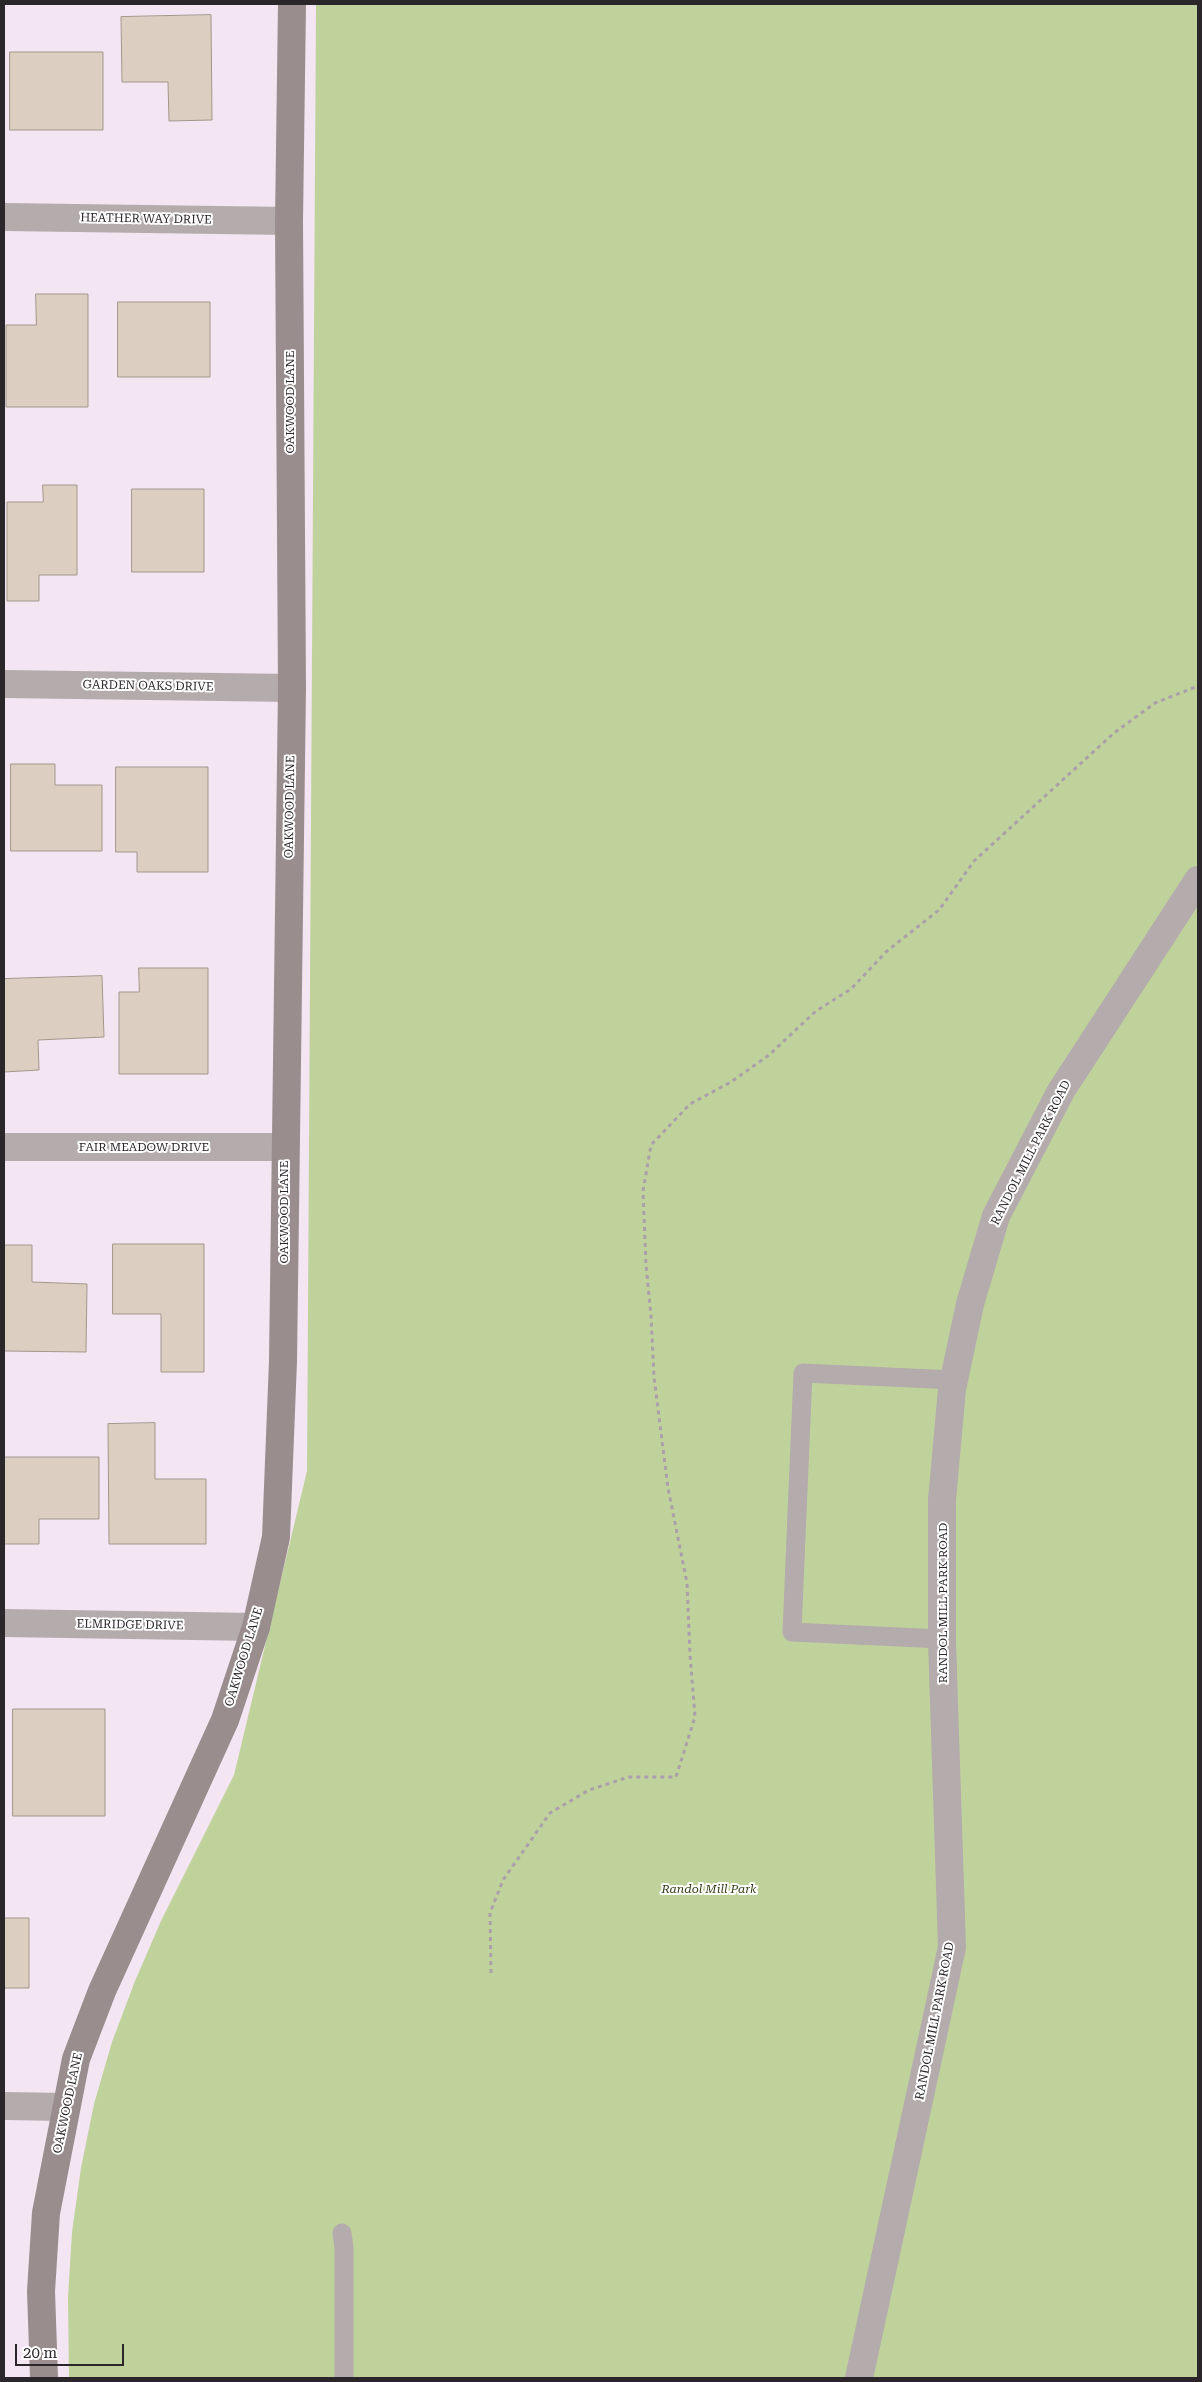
<!DOCTYPE html>
<html>
<head>
<meta charset="utf-8">
<style>
  body { margin:0 }
  #map { position:relative; width:1202px; height:2382px; overflow:hidden; background:#f3e5f2; font-family:"Roboto Serif",serif }
  canvas { display:block }
  .frame { position:absolute; inset:0; border:5px solid #2b262a; pointer-events:none }
  .scale { position:absolute; left:15px; top:2344px; width:109px; height:22px; box-sizing:border-box; border:2px solid #2b262a; border-top:0; padding-left:6px; font-size:15px; line-height:18px; white-space:nowrap; color:#2b262a; -webkit-text-stroke:4px #fff; paint-order:stroke }
</style>
</head>
<body>
<div id="map">
<canvas width="1202" height="2382"></canvas>
<div class="frame"></div>
<div class="scale">20 m</div>
</div>
<script>
const c = document.querySelector('canvas').getContext('2d');
c.lineJoin = 'round';
function fill(path, color) { c.fillStyle = color; c.fill(path, 'evenodd'); }
function strokePath(path, color, width, dash) { c.strokeStyle = color; c.lineWidth = width; c.lineCap = dash ? 'butt' : 'round'; c.setLineDash(dash || []); c.stroke(path); }
function label(font, color, halo, rows, align = 'center') {
  c.font = font + ' "Roboto Serif",serif'; c.lineWidth = 4; c.setLineDash([]); c.textBaseline = 'middle'; c.strokeStyle = halo; c.fillStyle = color; for (const [text, x, y, turn = 0] of rows) {
    c.save(); c.translate(x, y); c.rotate((+turn || 0) * Math.PI / 180); c.textAlign = isNaN(turn) ? turn : align; if (halo) c.strokeText(text, 0, 0); c.fillText(text, 0, 0); c.restore();
  }
}
const green = new Path2D(`
  M316 4H1198V2378H69L68 2297 72 2232 81 2168 94 2104 112 2042 135 1981 161 1921 234 1775 307 1471Z`);
const building = new Path2D(`
  M211 15 212 120 169 121 168 82H122L121 17Z
  M10 52H103V130H10Z
  M36 294H88V407H6V325H36Z
  M118 302H210V377H118Z
  M43 485H77V575H39V601H7V502H43Z
  M132 489H204V572H132Z
  M11 764H55V785H102V851H11Z
  M116 767H208V872H137V852H116Z
  M139 968H208V1074H119V992H139Z
  M102 976 104 1037 38 1040 39 1070 4 1072V979Z
  M113 1244H204V1372H161V1314H113Z
  M4 1245H32V1282L87 1284 86 1352 4 1351Z
  M155 1423V1479H206V1544H109L108 1424Z
  M4 1457H99V1519H39V1544H4Z
  M13 1709H105V1816H13Z
  M4 1918H29V1988H4Z`);
const path = new Path2D(`
  M491 1973 490 1913 503 1880 550 1813 589 1790 629 1777H676L695 1717 690 1654 687 1583 668 1488 654 1377 651 1316 646 1265 643 1191 651 1145 690 1104 731 1082 769 1055 816 1011 851 989 887 951 939 910 974 861 1114 733 1155 703 1198 686`);
const lane = new Path2D(`
  M942 1639 792 1632 803 1373 954 1380
  M342 2233 344 2248V2378`);
const street = new Path2D(`
  M4 217 289 221
  M4 684 292 688
  M4 1147H285
  M4 1623 256 1627
  M4 2106 66 2107
  M859 2378 952 1947 942 1642V1500L952 1389 970 1304 996 1216 1061 1091 1198 880`);
const secondary = new Path2D(`
  M44 2378 41 2291 46 2213 76 2059 102 1991 225 1720 256 1627 276 1537 283 1361 292 688 289 221 292 4`);
const streetNames = [
  ["HEATHER WAY DRIVE",146,219,1],
  ["OAKWOOD LANE",290,402,-90],
  ["GARDEN OAKS DRIVE",148,686,1],
  ["OAKWOOD LANE",290,807,-89],
  ["FAIR MEADOW DRIVE",144,1147],
  ["RANDOL MILL PARK ROAD",1031,1153,-63],
  ["OAKWOOD LANE",284,1212,-90],
  ["RANDOL MILL PARK ROAD",943,1603,-90],
  ["ELMRIDGE DRIVE",130,1625,1],
  ["OAKWOOD LANE",244,1657,-73],
  ["RANDOL MILL PARK ROAD",935,2021,-79],
  ["OAKWOOD LANE",68,2103,-78]
];
const parkNames = [
  ["Randol Mill Park",709,1889]
];
fill(green, '#c0d29b');
fill(building, '#dccfc2');
strokePath(building, '#a3978b', 1);
strokePath(path, '#aaa0a9', 3, [4, 4]);
strokePath(lane, '#b4abac', 19);
strokePath(street, '#b4abac', 28);
strokePath(secondary, '#9a8d8d', 28);
label('12px', '#2b262a', '#fff', streetNames);
label('italic 12px', '#313c14', '#fff', parkNames);
</script>
</body>
</html>
